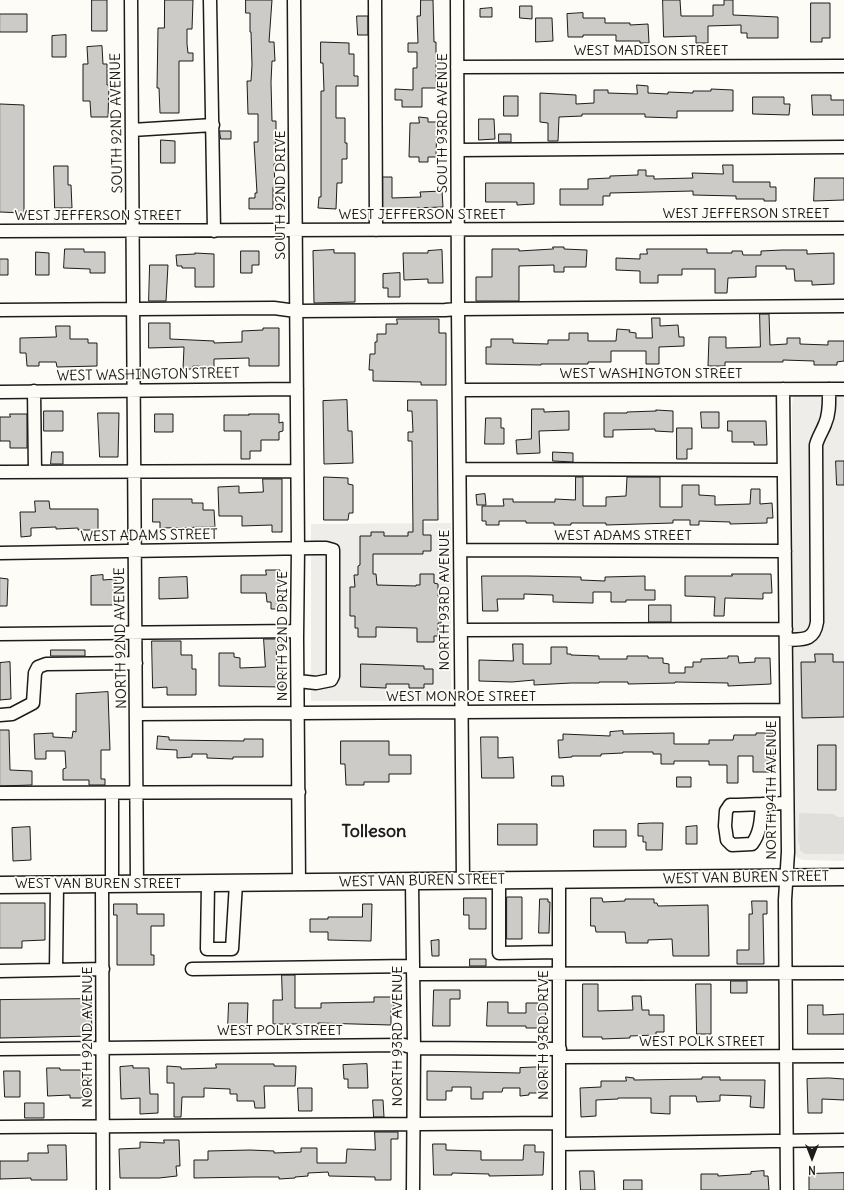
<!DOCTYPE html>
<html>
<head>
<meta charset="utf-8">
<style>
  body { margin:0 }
  #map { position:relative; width:844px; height:1190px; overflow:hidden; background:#fdfcf7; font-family:Delius,sans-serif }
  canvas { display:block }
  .north { position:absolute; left:792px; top:1138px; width:40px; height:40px; -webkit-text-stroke:3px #fdfcf7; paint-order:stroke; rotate:180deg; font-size:11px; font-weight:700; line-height:16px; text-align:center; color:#1c1c1c }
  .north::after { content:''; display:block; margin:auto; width:14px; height:18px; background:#1c1c1c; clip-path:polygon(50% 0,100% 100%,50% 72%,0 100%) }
</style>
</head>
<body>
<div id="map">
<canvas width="844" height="1190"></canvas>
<div class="north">N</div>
</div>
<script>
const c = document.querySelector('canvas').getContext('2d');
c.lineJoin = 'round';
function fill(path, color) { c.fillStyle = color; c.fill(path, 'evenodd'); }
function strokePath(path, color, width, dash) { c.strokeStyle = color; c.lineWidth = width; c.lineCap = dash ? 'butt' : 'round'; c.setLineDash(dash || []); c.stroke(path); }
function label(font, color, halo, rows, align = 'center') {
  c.font = font + ' Delius,sans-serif'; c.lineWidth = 3.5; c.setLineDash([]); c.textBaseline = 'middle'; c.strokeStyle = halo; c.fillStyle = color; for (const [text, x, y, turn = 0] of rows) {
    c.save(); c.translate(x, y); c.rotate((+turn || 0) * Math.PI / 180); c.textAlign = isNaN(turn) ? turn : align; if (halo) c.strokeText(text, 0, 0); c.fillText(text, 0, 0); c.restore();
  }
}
const built = new Path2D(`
  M796 395H844V861L803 860 798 858 794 853 792 405 793 398Z
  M451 523V701H311V524Z`);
const green = new Path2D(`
  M799 813 833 814 838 817H844V854H805L800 850V845L798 842Z`);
const building = new Path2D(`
  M92 0H107V31H92Z
  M165 0H193L192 29H187V44L188 53H193V61H179V113H160L159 88H157L158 28H164Z
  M246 0H272L269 42H274L275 61H272L271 82 272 121H276V132H275L276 164H274L275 187H273V209H249V198H255V193H257L254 142H258V114H248L247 81H251L252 65 251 32H250V13H246Z
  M421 0H433L434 42H436V88H422V107H402V100H395V89L413 90V68H417V52H408V43H418L417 16H420Z
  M663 0H680L681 16H713V5H724V0H733V15L778 17V38H747V33H741V25L708 26V43H696V36L664 37Z
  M811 3H830V38H822V42H811Z
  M520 6H532V19L520 18Z
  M492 8V17H480V9Z
  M583 13V18H605V23H630V25L648 24 649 43H640V41H616V35H583V37H568L567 14Z
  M0 14H27V32H0Z
  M357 16H368V35H358Z
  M536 18H552L553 41 536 42Z
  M66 35V57H52V36Z
  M321 42 349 43V54H354V76H358V86H336V118H345V143H347V159H342V183H337L336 209 318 208 319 197H321V91H324L323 63H321Z
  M102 46 103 64H107V85H109L108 117H91L90 101H83V64H88L87 47Z
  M637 85 648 86V93L668 94V92L693 93V91H711V89L733 90V111H677V118L645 117V114H582V116L559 117 558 141H548V123L540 122V93L576 95V104L594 103V90H608V93L637 94Z
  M812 95H831V100H844V115H813Z
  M504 96H518V116H504Z
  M753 97H784V104H790L789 115 753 114Z
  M0 104 24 105V213L0 212Z
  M419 117 428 118V122H437L436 157H428V162H419V157H409L410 123H419Z
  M479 119H494L495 139 479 140Z
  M220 131H231V139H221Z
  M499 134H511V142H499Z
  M161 140 175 141V163H161Z
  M723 165H733V182H770V187H776V201H764V199H736V196L693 195V191L610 193V196H603V205H560V189H588V179L610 178V176L638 175V170H646V176H654V179L693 178 692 173 723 174Z
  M54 166H68V185H71L72 208H55Z
  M383 177H392V198L421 197 420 192 442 191 443 207 383 209Z
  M815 178H844V200L814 201Z
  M486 183H534V204L517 205V202H486Z
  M553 247H564V249L587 250 586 267H564V272H554V265L519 266V301H476V277H492V249H519V251L553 249Z
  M65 249H84V252H105V273H90V269L64 268Z
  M647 249H707V253H732V251H742L743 255H761V251L782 250H807V254L834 253V284L812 285V281H795L794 269H786V266H756V277L728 278 727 293H715V269H682V275H658V283H640V271L616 270V258L640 259V254H647Z
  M334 250V253H355V302L314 303 313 251Z
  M442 250 443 283H428V279L404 280 403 253H428V251Z
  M241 251H259V265H252V273H241Z
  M36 252 49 253V275H36Z
  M195 253 214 254V287H195V268H182V266H177L176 255 195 254Z
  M0 259H8V275H0Z
  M150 265H168L166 301H149Z
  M400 273V297H388V288H383V274Z
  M760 314H769L770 345 787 344V338H800V344L828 345V341H844V361L837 362V365H814V361L783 360V362H725V366H708L709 337H726V348L760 347Z
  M652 318H660V326L678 325 679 337H684V346L659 347V364H646V351H611V362H588V364H541V365L486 364V347H491V339H513V343L548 344V340H569V333H588V341H616L617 329 630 330 629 332 636 333V338H652Z
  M397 319H439V333H446V385H421V382L373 381V370H369L370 354H375V342H377V334H386V324H397Z
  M149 323H170V339L214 341V343L242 342V331L263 330V328H279V366H249V358L214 359V367L193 366 192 369H183L184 347 149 348Z
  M56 326H70V339H88V343H97V366L57 367 56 362H39V366H27L26 353H20V338L56 337Z
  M347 400 348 431H352L353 463 324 464 323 401Z
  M408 400H437L438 520H423V535H431V551H423V554H373V574H376L377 585 416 586V585H420V574H434V583L438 584V596H441V623H438V636H434V642H417V628L376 627V637H358V628H355V616H350V587H355L354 575H358V566L360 565V536H371V532H384V536H408V532H413L412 441H408V432H413L412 411H408Z
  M532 409H544V412L569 411V430L539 431 540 453 517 454 516 440 531 439Z
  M656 410 673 411V432L655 431V429L613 430V437H604V413H627V412L656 411Z
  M44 411H63V431H44Z
  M701 412H719V428H702Z
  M98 413H119L118 457H100Z
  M10 414H27V448H10V441H0V417H10Z
  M155 414H173V432H155Z
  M249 414H279V423L283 422V431L279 432V440H261V451H250V459H241V431H224V415H249Z
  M486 418H501V428H504V444H485Z
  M728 421H766L767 445H754V442H732V431H728Z
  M677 428H692V449H687V459H677Z
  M52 452H63V464H51Z
  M553 452 573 453V462L553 461Z
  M836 461H844V485H837Z
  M324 477 348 478V484L353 485V513H349L348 520H324Z
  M576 477H583V506H606V497L626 496 627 477H660V507H682V485H699V495L715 496V505L750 504 751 489H760V504L772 503 773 518H767V523L730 524V522L699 521V525H690V520H673V523L606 525V523H571V525H554V523H526V521H499V525H486V521H482V506H504L503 499H513V502H555V499L575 500Z
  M263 479H282V532H272V525L242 526V516H219L218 487 239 486V493L263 492Z
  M485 494 486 505H477L476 495Z
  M153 499H192V503H203V510H214L215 527 160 528V522H153Z
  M35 501H49L50 509H98V530H78V528L56 529V527L31 528V536L21 537 20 512H35Z
  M266 570H280V592H282V609H271V602H267L266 593H241V575H266Z
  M732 574H771L772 593H763V599L725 598 724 616H714L715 597 685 596V576H732Z
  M103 575V580L116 579V605H91V576Z
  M482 576H528L581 577V580L605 581V577L645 576V590H655V600H626V602H611V592H593V603L553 602V595L524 594V599H497L498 611H483Z
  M187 577 188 598 159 599V578Z
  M0 578 8 579 7 606H0Z
  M649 605H671V622H649Z
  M264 639H281V646H276L277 663H282L283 687 219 686V653H234V657L240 658V668L265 667Z
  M152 641H181V655H192V669H196V695H167V687L153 688Z
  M513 644H523V664H551V647H567V654H571V655L599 656V659H627V656H648V658H663V663L669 664V673H685V667H693V662H701V659L728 658V656H738L739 663 755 662V658H770L771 684 728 686V683L675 682V683L628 684V682H599V683H571L534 685V680L512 682 479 681V660L513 661Z
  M51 650H85V656H51Z
  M815 654H833V662H844V717L802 718 801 662H815Z
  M10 662 11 699 0 700V663Z
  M361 664 424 666V669H433V684H424V688H409V684H386V688L361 687Z
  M108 692 110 750H101V779H105V785H89V780H63V769L66 768 65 751H46V759H35L34 734 53 733V737L72 738 73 731 76 732V694Z
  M0 730H9L10 770 32 771V785L0 786Z
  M623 731V734L674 733V744H709V740H733L734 735H756V733H773L774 772H753V756H738V783H727V765H709V761H674V764H661V754H653V752H623V753L601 754V756H572V757L559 758 558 740H563V734L610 736V732Z
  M158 736 169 737V740L244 741V739H263V757H233V759L207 758V754H192V757L177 758V750L157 749Z
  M481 737H498V758L513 757 514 778H482Z
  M341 741H389V755H411V774H389V782H364V785H346L345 764H341Z
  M818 745H836V790H818Z
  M552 776H563L564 786H552Z
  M677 777H691V787H677Z
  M651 823H663L662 850H646V842H643V836H638V824Z
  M498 824H537V845H498Z
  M697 826V844H686V827Z
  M30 827 31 860 13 861 12 828Z
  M594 830H626V847H594Z
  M507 897H522V939H507Z
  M464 898H486V929H469V915H464Z
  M591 898H602L603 902 625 901V899H654V903H657L658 906 708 905 709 956H673L672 939 648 940V943H626L625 932H596L595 926H591Z
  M540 899H548V902H550L549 933H539Z
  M752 901H767V914H763L764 964H737V950H749V914H752Z
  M0 903H45V940L22 941V948H0Z
  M114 904H137V914H164V926H151V955H154V965H117V915H114Z
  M363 904H372L371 941 328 940V932H310V919H328V917H362Z
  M439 940V956H432L431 941Z
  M470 959H486V966H470Z
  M282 975H295V1008H321V1003L374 1002V997H394V1008H391V1025L318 1023V1027H302V1024H273V1000H282Z
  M731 981H747V993H731Z
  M583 984H598V1011L633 1010 632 996H641L642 1010H649V1015H664V1032H656V1035L630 1036V1038L602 1039V1037H583Z
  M696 984H711V1034H697Z
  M434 990H460V999H450V1026H433Z
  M91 999 92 1036 0 1038V1000Z
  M488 1002H508V1013H526V1003H546L545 1028H526V1026H487Z
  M229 1003H248L247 1028H228Z
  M808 1005H823V1015L844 1014V1034H808Z
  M216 1064H274V1066H296L295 1086H264L265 1108H255L254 1101H237V1094H230V1089L204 1088V1097H182L181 1117H174V1083H167V1066L181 1067V1069L216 1068Z
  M367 1064 368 1088H348V1079H344L343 1065Z
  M133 1066V1068H149L150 1094H158V1113L140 1114V1098L121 1099 120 1067Z
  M545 1067V1093H529V1095L520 1096V1088H503L502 1092H483V1099H471V1087H452V1091H446V1100H427V1071L520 1073V1068Z
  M47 1068H60V1070H81V1076H88V1098H70V1095L48 1096Z
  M4 1071H20V1097H5Z
  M626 1077 634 1078V1080L702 1079V1077H720V1080H765L764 1108 750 1107 751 1096 720 1095V1101L697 1102 696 1096H670V1114L651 1113V1098H618V1099L596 1100V1116L581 1117 580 1088 601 1087V1081H626Z
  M829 1078 844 1079V1100L822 1099V1113H808L807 1079Z
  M298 1088H312V1111H299Z
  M373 1100H383L384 1117H374Z
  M25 1103H44V1118H25Z
  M375 1132H398V1139H391V1180H375V1177L329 1176 328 1172 308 1173V1176L295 1177V1178L279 1179V1177H253L194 1178V1160H208V1151L250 1150 274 1151V1153L301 1152V1148H317V1163H346L347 1149 375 1150Z
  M164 1140H179L180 1166H176L177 1176 159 1178H120L119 1149 140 1148V1142L164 1143Z
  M433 1144H446V1150L481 1151V1160H523L524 1145H535V1152H544L543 1175 489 1176V1174L452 1173V1175H434Z
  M48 1145H66L67 1180H31V1178L0 1179V1161H28V1153H48Z
  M580 1171H594L595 1190H581Z
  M764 1171V1176H768L769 1190H701V1174H718V1176L751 1174V1172Z
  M844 1173V1190H809V1174Z
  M624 1180H642V1190H624Z`);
const minor = new Path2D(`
  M131 0 137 884
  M210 0 214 231
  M294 0 298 549 297 638 299 883
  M375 0 376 230
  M457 0 458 309 463 881
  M457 67 844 66
  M132 130 213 125
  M458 150 844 147
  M0 231 844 228
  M0 310 274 308 296 311 445 310 458 309 844 306
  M783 389 788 852 785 900 787 1190
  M459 390 844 389
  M34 391 35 472
  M0 392 297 389
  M460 469 784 470
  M0 472 297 471
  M460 550 785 551
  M0 553 316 548H326L333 550V676L331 680 316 683 298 681
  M461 630 786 629
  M0 634 297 631
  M786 640C802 639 814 642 817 622L816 445C818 437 822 432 825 424 830 413 829 401 829 389
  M137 714 786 710
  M0 715 12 714 33 703 35 673 38 667 46 664 136 663
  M0 793 299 792
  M112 793V884
  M762 804C761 818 761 832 752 844L732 845 727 840 725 826 726 811 730 805H738L787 803
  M559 880V1190
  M499 881V953L559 952
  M412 882 414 1048 413 1190
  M102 884 103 1190
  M208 884 207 949H232L236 883
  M192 969 413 966
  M56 970 57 885
  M0 971 103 969
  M413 974 844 973
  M0 1049 404 1045 414 1048 560 1049
  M560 1057 844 1056
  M0 1127 559 1123
  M559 1144 844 1140`);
const major = new Path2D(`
  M0 885 844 877`);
const streetNames = [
  ["WEST MADISON STREET",651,51],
  ["SOUTH 92ND AVENUE",117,123,-91],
  ["SOUTH 93RD AVENUE",443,123,-90],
  ["SOUTH 92ND DRIVE",281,195,-90],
  ["WEST JEFFERSON STREET",746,214],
  ["WEST JEFFERSON STREET",422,215],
  ["WEST JEFFERSON STREET",98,216],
  ["WEST WASHINGTON STREET",651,374],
  ["WEST WASHINGTON STREET",148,375,-1],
  ["WEST ADAMS STREET",149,536,-1],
  ["WEST ADAMS STREET",623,536],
  ["NORTH 93RD AVENUE",445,600,-90],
  ["NORTH 92ND DRIVE",283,636,-90],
  ["NORTH 92ND AVENUE",121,638,-91],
  ["WEST MONROE STREET",461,697],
  ["NORTH 94TH AVENUE",772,790,-90],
  ["WEST VAN BUREN STREET",746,878,-1],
  ["WEST VAN BUREN STREET",422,881,-1],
  ["WEST VAN BUREN STREET",98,884],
  ["WEST POLK STREET",280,1031],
  ["NORTH 93RD DRIVE",544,1035,-90],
  ["NORTH 93RD AVENUE",398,1036,-90],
  ["NORTH 92ND AVENUE",88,1037,-90],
  ["WEST POLK STREET",702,1042]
];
const districtNames = [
  ["Tolleson",374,832]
];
fill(built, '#eeede9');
fill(green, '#e0dfdb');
fill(building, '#cccbc8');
strokePath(building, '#1c1c1c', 1);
strokePath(minor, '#1c1c1c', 15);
strokePath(major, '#1c1c1c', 19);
strokePath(minor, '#fdfcf7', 12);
strokePath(major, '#fdfcf7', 16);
label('14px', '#1c1c1c', '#fdfcf7', streetNames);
label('bold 18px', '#1c1c1c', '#fdfcf7', districtNames);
</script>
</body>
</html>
